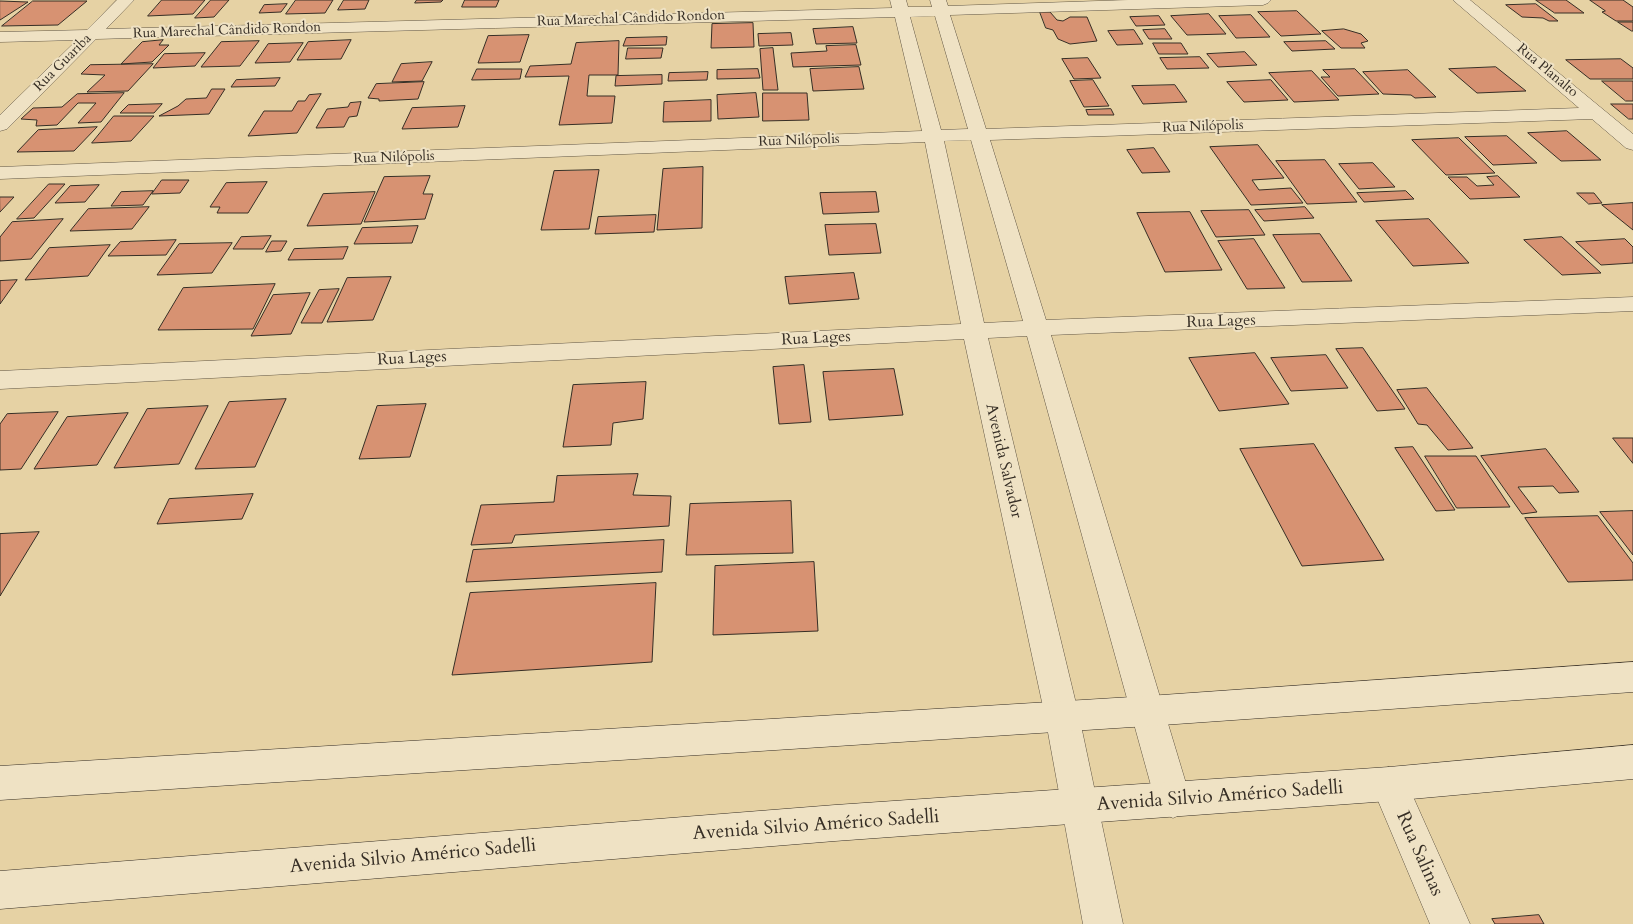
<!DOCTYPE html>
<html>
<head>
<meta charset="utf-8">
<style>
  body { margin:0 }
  canvas { display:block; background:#e6d2a4 }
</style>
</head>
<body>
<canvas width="1633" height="924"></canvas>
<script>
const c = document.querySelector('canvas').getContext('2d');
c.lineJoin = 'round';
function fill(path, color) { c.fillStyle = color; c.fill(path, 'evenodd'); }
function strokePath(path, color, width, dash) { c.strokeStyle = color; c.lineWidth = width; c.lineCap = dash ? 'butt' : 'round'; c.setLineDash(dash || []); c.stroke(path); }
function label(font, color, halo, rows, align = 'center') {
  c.font = font + ' Cardo,serif'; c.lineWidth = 4; c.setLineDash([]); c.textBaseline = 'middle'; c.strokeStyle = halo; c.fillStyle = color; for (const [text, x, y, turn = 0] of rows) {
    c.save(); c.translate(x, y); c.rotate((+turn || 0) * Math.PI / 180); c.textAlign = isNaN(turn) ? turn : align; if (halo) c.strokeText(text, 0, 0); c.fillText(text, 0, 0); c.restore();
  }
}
const building = new Path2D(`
  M162 0H205L193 14 148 16Z
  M211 0H229L214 17 195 18Z
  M296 0H333L325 13 286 14Z
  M344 0H369L365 9 338 10Z
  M417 0H443L441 2 415 3Z
  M465 0H499L496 7H462Z
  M1536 0H1566L1584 13H1555Z
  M1590 0H1623L1633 7V21H1616L1602 12 1605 11Z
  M0 1 28 2 0 20Z
  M33 1H87L58 25 2 26Z
  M287 4 281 12 259 13 264 5Z
  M1536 4 1558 21H1549L1543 18 1522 17 1506 5Z
  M1297 11 1321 34 1281 36 1258 12Z
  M1040 12H1050L1057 20 1063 21 1070 17H1087L1097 41 1070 44 1058 39 1053 30 1046 28Z
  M1209 14 1226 34 1187 35 1171 16Z
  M1251 15 1270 37 1236 38 1219 16Z
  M1159 16 1165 25 1136 26 1130 17Z
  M1618 22H1633V31H1632Z
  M753 23 754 47 711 48 712 24Z
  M853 27 857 43 816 44 813 29Z
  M1165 29 1172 39H1149L1143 30Z
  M1344 29 1361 34 1368 41 1361 43 1365 48H1341L1322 31Z
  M1134 30 1143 44 1117 45 1108 31Z
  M791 33 793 45 759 46 758 34Z
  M529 35 520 62 478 63 488 36Z
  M667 37 666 45 623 46 626 38Z
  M163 40 159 45H169L152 62 121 64 142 42Z
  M351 40 341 59 297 60 308 42Z
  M259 41 240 66 201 67 221 42Z
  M619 41 618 75H589L587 96H615L612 123 559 125 569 76 525 77 530 66 571 64 576 43Z
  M1326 41 1335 49 1292 51 1284 42Z
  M303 43 290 62 255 63 268 44Z
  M1153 43H1181L1188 54H1159Z
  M856 45 861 65 793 67 791 53 827 51 826 46Z
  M628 48H663L661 58 626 59Z
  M773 48 778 90H763L760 49Z
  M1245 52 1257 65 1218 67 1207 54Z
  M205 53 195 66 153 68 164 54Z
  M1200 57 1209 68 1167 69 1160 58Z
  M1088 58 1101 78 1074 79 1062 59Z
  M1621 59 1633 68V79H1590L1566 60Z
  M432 62 422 81 392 82 401 64Z
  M153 64 128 91 87 92 105 75 81 74 90 65Z
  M859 67 864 89 813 91 810 69Z
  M1496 67 1526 91 1477 93 1449 69Z
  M477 69H522L520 79 472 80Z
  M758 69 760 78 717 79V70Z
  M1355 69 1379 94 1338 96 1321 77H1330L1323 70Z
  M1408 70 1436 97 1415 98 1411 95 1383 94 1363 72Z
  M1312 71 1339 100 1294 102 1269 73Z
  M708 72 707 80 668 81 669 73Z
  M662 75V84L615 86 616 76Z
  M280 78 275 86 231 87 236 80Z
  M1093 80 1109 106 1084 107 1070 81Z
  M1271 80 1288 100 1244 102 1227 82Z
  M1602 81H1633V101H1626Z
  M424 82 418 99 379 101V99L368 98 376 84Z
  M1175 85 1187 102 1143 104 1132 86Z
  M212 89H225L209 114 159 116 178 106 186 99 206 98Z
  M124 93 101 122 78 123 96 103H78L57 125 36 126 37 120 21 119 33 108 62 107 77 94Z
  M756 93 759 117 718 119 717 95Z
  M763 93H807L809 120 763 121Z
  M321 94 297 133 248 136 264 111H292L298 101H305L309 95Z
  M711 100V121L663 122 664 102Z
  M361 102 357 116 349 117 344 127 316 128 327 109 348 107 350 103Z
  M162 104 154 113H120L128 105Z
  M1611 104H1633V119H1629Z
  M465 106 458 127 402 129 412 108Z
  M1111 109 1114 115H1088L1086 110Z
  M114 116H154L131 141 92 143Z
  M97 127 74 151 17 152 38 130Z
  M1567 131 1601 160 1561 161 1528 133Z
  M1507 136 1537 163 1493 165 1465 137Z
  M1459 138 1495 173 1446 175 1412 140Z
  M1258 145 1284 178 1252 180 1259 190 1291 188 1303 203 1251 205 1210 147Z
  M1154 148 1170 172 1142 173 1127 150Z
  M1325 160 1357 202 1307 204 1276 161Z
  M1373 163 1395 187 1359 189 1339 164Z
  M703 167 702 228 657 230 663 169Z
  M599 170 589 229 541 230 554 171Z
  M430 176 423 194H433L425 219 364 222 384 177Z
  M1498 176 1520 197 1470 199 1448 177H1467L1477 186 1494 185 1487 177Z
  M162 180H189L180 193 152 194Z
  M267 182 248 213H217L220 207H210L226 183Z
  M49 184H65L34 218 17 219Z
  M99 185 85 202 55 203 70 186Z
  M153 191 143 205 111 206 121 192Z
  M1406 191 1414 199 1364 202 1357 193Z
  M375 192 361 224 307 226 323 194Z
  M876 192 879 212 823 214 820 193Z
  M1577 193H1594L1602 203 1589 204Z
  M0 197H14L0 212Z
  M1633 203V230L1602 205Z
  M149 207 132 229 70 231 88 209Z
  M1305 207 1314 218 1264 221 1255 210Z
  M1249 210 1265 235 1216 237 1201 211Z
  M1190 212 1222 270 1165 272 1137 213Z
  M656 215 654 232 595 234 598 217Z
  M63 219 31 259 0 261V237L12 222Z
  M1429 219 1469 263 1413 266 1376 221Z
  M876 224 881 253 829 255 825 225Z
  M418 226 412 243 354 244 362 228Z
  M1320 234 1352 281 1302 282 1273 235Z
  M271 236 263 249H233L241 237Z
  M1562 237 1601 273 1562 275 1524 240Z
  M1254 239 1285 288 1247 289 1218 241Z
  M1625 239 1633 247V263L1601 265 1576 242Z
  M176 240 166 255 108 256 120 242Z
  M272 241H287L281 251 266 252Z
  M232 243 212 273 157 275 179 244Z
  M110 245 88 276 25 280 49 248Z
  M348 247 343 259 288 260 294 249Z
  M854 273 859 299 789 304 785 277Z
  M391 277 373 320 327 322 347 278Z
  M17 280 0 304V281Z
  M275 284 253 329 158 330 183 288Z
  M339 289 322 323H301L319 290Z
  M310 293 291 334 251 336 273 295Z
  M1363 348 1405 409 1377 411 1336 349Z
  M1255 353 1289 404 1219 411 1189 358Z
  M1326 355 1348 388 1291 391 1271 358Z
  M804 365 811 422 779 424 773 367Z
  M894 369 903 415 829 420 823 372Z
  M646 382 643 419 613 423 611 445 563 447 573 385Z
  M1427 388 1473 448 1448 450 1427 425 1418 424 1397 390Z
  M286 399 255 467 195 469 229 402Z
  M426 404 410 457 359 459 377 406Z
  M208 406 179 464 114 468 147 409Z
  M58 412 21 469 0 470V424L7 414Z
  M128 413 97 465 34 469 67 417Z
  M1613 438H1633V463Z
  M1314 444 1384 560 1302 566 1240 449Z
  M1413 447 1455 510 1436 511 1395 448Z
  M1546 449 1579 492 1559 493 1553 486 1518 487 1537 512 1522 514 1481 456Z
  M1425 456H1476L1510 507 1457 508Z
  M638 474 633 495 671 496 669 526 515 535 512 543 471 545 481 505 554 502 557 476Z
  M253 494 242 519 157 524 169 499Z
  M791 501 793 553 686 555 690 504Z
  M1633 511V555L1600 512Z
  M1598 516 1633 563V580L1568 582 1525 518Z
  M39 532 0 596V534Z
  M664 540 662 572 466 582 473 550Z
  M814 562 818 631 713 635 715 566Z
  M656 583 652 662 452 675 470 593Z
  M1539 915 1544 924H1495L1492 919Z`);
const minor = new Path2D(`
  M117 0H134L106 29 892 8 890 0H906L908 7H932L930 0H946L948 6 1128 0H1271L1268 3 1263 5 950 15 986 129 1579 108 1453 0H1470L1633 134V150L1626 148 1592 119 990 140 1046 320 1633 297V311L1051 335 1191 800 1186 812 1173 818 1160 812 1155 800 1027 336 988 338 1079 716 1123 924H1083L1045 716 964 339 0 389V371L961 324 925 142 0 179V167L922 131 895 17 96 39 7 129 0 131V115L77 40 0 42V32L87 30ZM935 16 968 129 941 130 910 17ZM971 140 1023 321 984 323 944 141Z
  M1389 767 1402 772 1470 924H1430L1371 784 1376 772Z`);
const secondary = new Path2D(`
  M1633 662V692L1148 726 0 800V766L1148 696Z
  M1633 745V779L1389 801 835 841 0 909V871L835 805 1389 767Z`);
const farStreetnames = [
  ["Rua Marechal Cândido Rondon",631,19,-2],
  ["Rua Marechal Cândido Rondon",227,31,-2],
  ["Rua Guariba",63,63,-45],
  ["Rua Planalto",1547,71,40],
  ["Rua Nilópolis",1203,127,-2],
  ["Rua Nilópolis",799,141,-2],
  ["Rua Nilópolis",394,158,-2]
];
const streetNames = [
  ["Rua Lages",1221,322,-2],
  ["Rua Lages",816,339,-3],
  ["Rua Lages",412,359,-3],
  ["Avenida Salvador",1003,461,77]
];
const nearStreetnames = [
  ["Avenida Silvio Américo Sadelli",1220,797,-4],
  ["Avenida Silvio Américo Sadelli",816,826,-4],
  ["Rua Salinas",1419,854,66],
  ["Avenida Silvio Américo Sadelli",413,857,-5]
];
fill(building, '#d79272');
strokePath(building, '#362e25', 1);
strokePath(minor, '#625745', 1);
strokePath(secondary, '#362e25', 1);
fill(minor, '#efe2c4');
fill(secondary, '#efe2c4');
label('14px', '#362e25', '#efe2c4', farStreetnames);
label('16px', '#362e25', '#efe2c4', streetNames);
label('19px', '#362e25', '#efe2c4', nearStreetnames);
</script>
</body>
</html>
